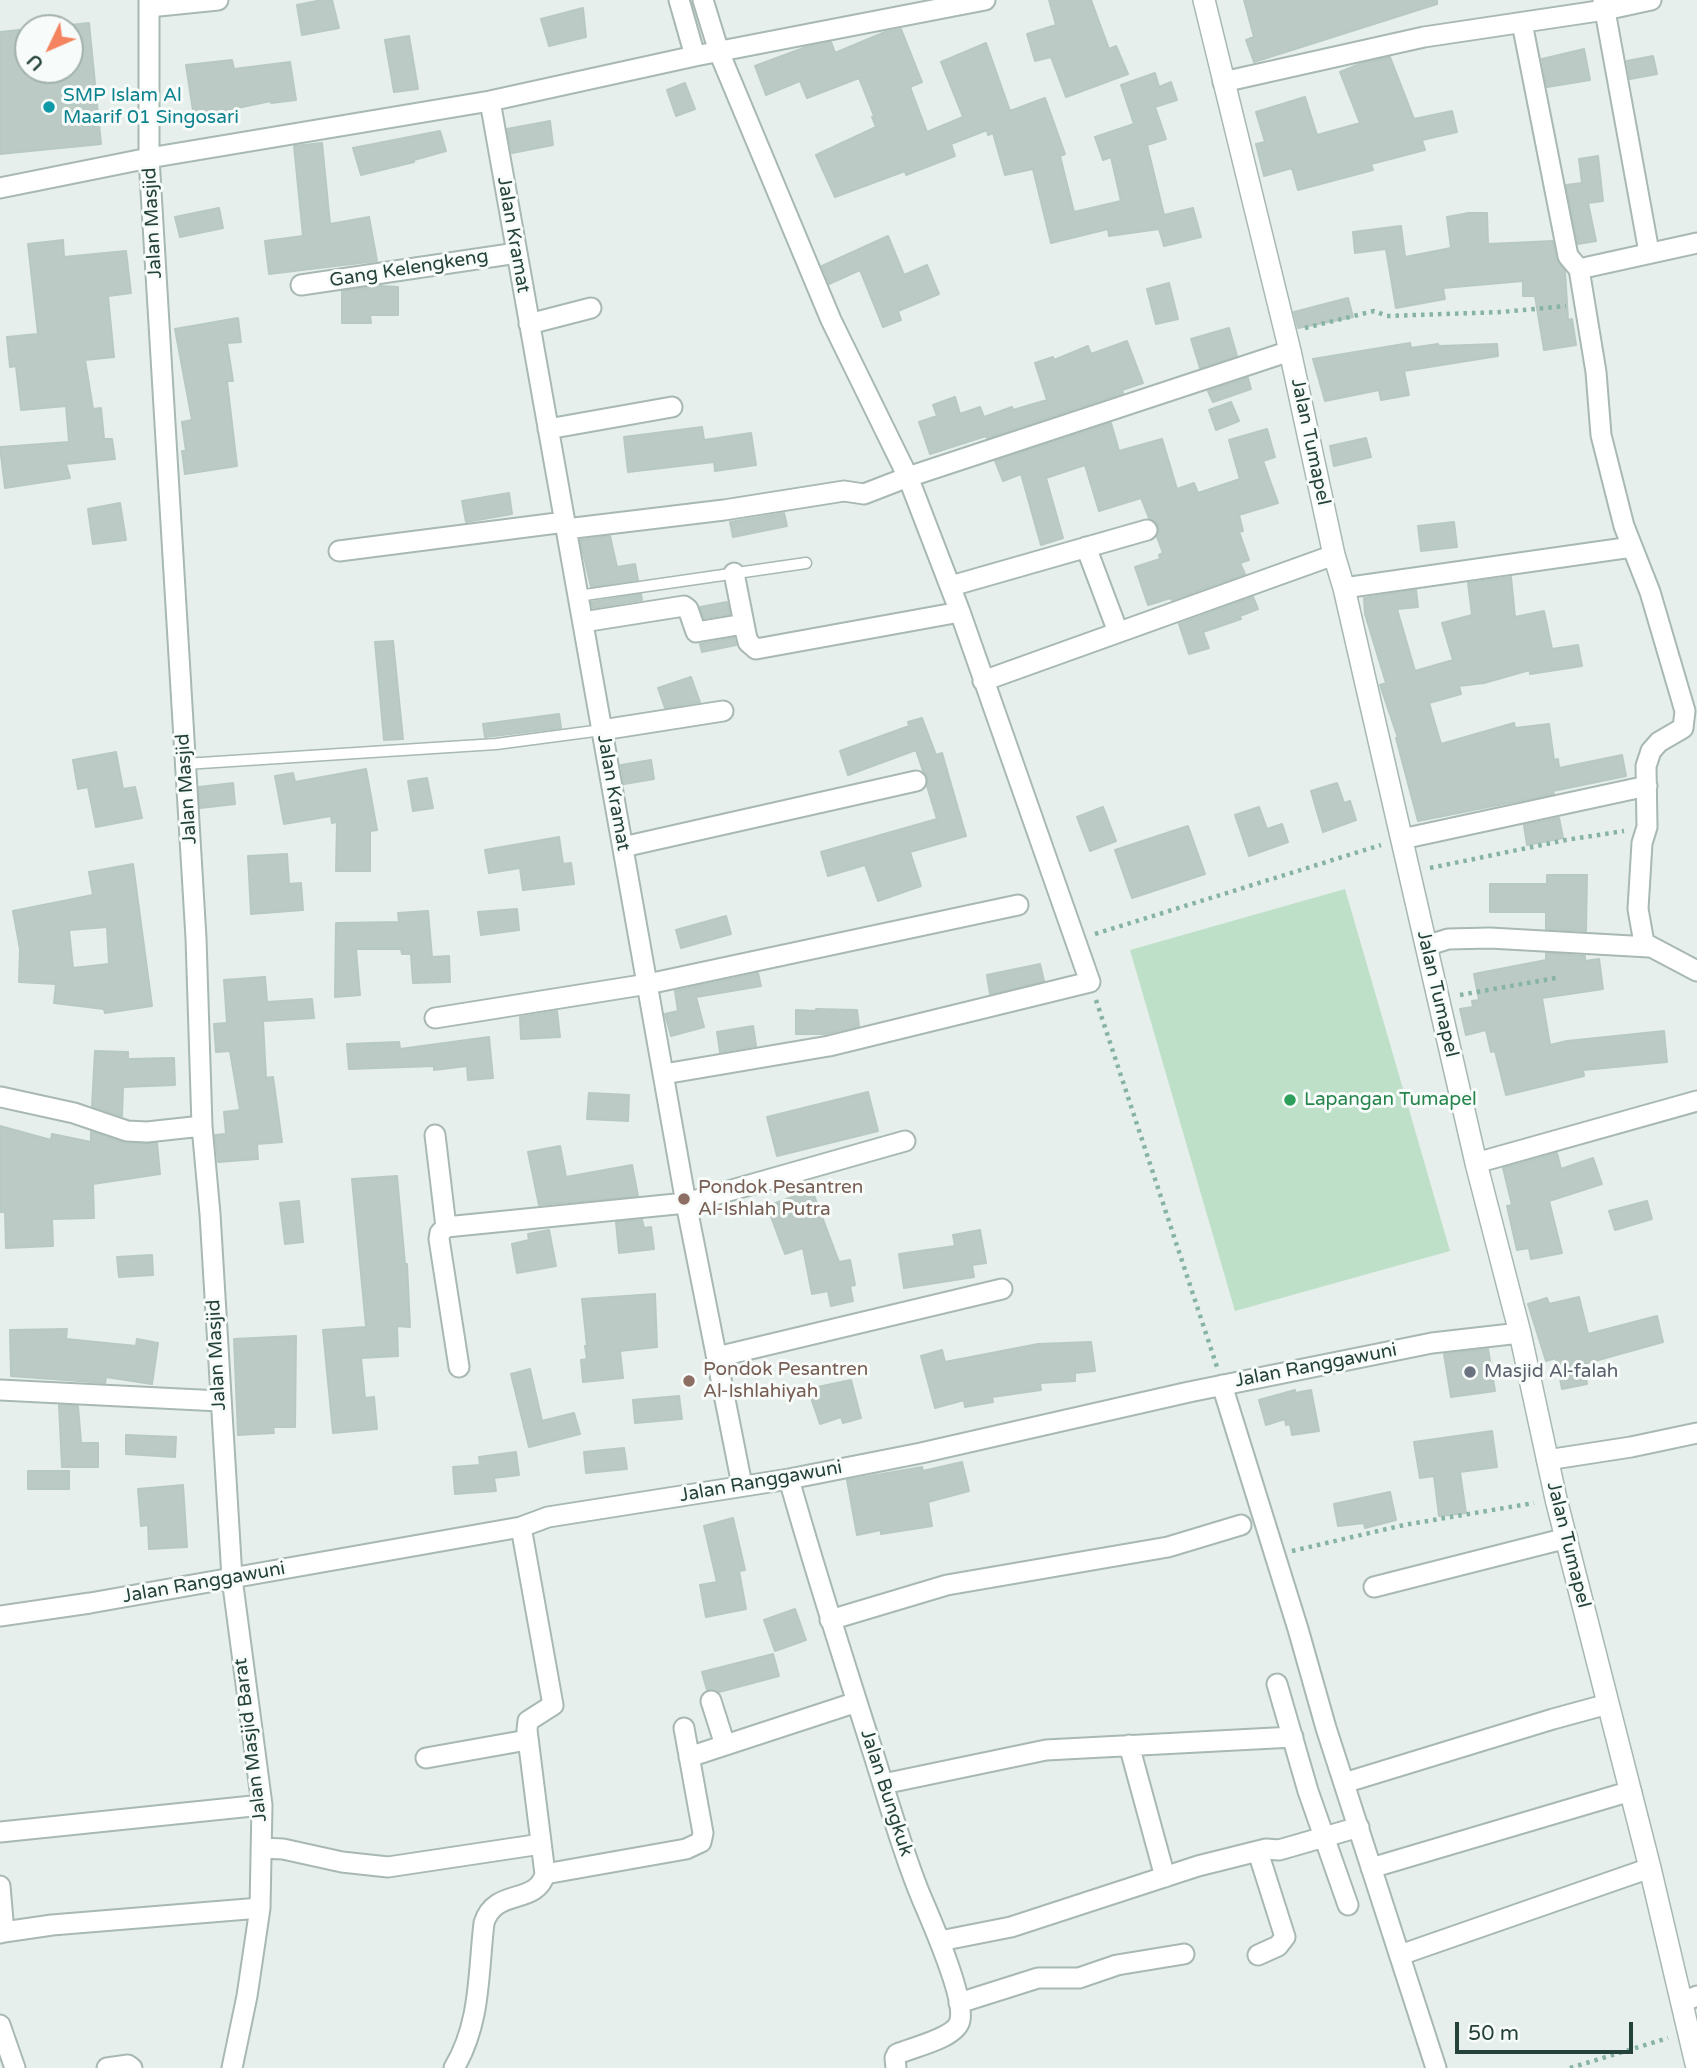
<!DOCTYPE html>
<html>
<head>
<meta charset="utf-8">
<style>
  body { margin:0 }
  #map { position:relative; width:1697px; height:2068px; overflow:hidden; background:#e6efeb; font-family:"Varela Round",sans-serif }
  canvas { display:block }
  .north { position:absolute; left:14px; top:14px; width:70px; height:70px; box-sizing:border-box; background:#f7fbf9; border:2px solid #a3b1ad; border-radius:50%; rotate:226deg; font-size:19px; font-weight:700; line-height:28px; text-align:center; color:#24423a }
  .north::after { content:''; display:block; margin:auto; width:24px; height:32px; background:#f4845f; clip-path:polygon(50% 0,100% 100%,50% 72%,0 100%) }
  .scale { position:absolute; left:1455px; top:2022px; width:178px; height:32px; box-sizing:border-box; border:4px solid #24423a; border-top:0; padding-left:9px; font-size:21px; line-height:24px; white-space:nowrap; color:#24423a; -webkit-text-stroke:5px #f7fbf9; paint-order:stroke }
</style>
</head>
<body>
<div id="map">
<canvas width="1697" height="2068"></canvas>
<div class="north">U</div>
<div class="scale">50 m</div>
</div>
<script>
const c = document.querySelector('canvas').getContext('2d');
c.lineJoin = 'round';
function fill(path, color) { c.fillStyle = color; c.fill(path, 'evenodd'); }
function strokePath(path, color, width, dash) { c.strokeStyle = color; c.lineWidth = width; c.lineCap = dash ? 'butt' : 'round'; c.setLineDash(dash || []); c.stroke(path); }
function label(font, color, halo, rows, align = 'center') {
  c.font = font + ' "Varela Round",sans-serif'; c.lineWidth = 6; c.setLineDash([]); c.textBaseline = 'middle'; c.strokeStyle = halo; c.fillStyle = color; for (const [text, x, y, turn = 0] of rows) {
    c.save(); c.translate(x, y); c.rotate((+turn || 0) * Math.PI / 180); c.textAlign = isNaN(turn) ? turn : align; if (halo) c.strokeText(text, 0, 0); c.fillText(text, 0, 0); c.restore();
  }
}
const green = new Path2D(`
  M1345 889 1450 1251 1235 1311 1130 950Z`);
const building = new Path2D(`
  M322 0H332L339 28 302 35 297 5Z
  M1049 0H1091L1109 49 1116 46 1128 74 1066 97 1051 57 1035 61 1027 34 1056 25Z
  M1244 0H1437V4L1254 62 1246 40 1254 37Z
  M583 8 586 37 549 46 541 19Z
  M89 23 101 144 0 154V32L28 29V70H70V25Z
  M901 29 922 82 910 87 927 132 963 117 941 62 986 43 1010 111 1045 98 1065 154 1060 156 1074 212 1121 201 1111 157 1103 160 1095 137 1134 124 1121 85 1155 73 1159 87 1171 82 1177 100 1155 107 1166 139 1147 145 1164 215 1193 208 1201 237 1164 246 1159 229 1109 236 1108 229 1051 243 1033 169 1005 175 993 133 988 135 987 130 951 144 955 156 906 175 905 171 835 197 816 155 876 127 872 117 874 116 859 78 807 98 800 81 766 95 755 66 806 47 831 42 835 53 885 32Z
  M409 36 418 89 394 92 385 40Z
  M1584 49 1590 80 1547 87 1542 59Z
  M1653 56 1657 74 1630 79 1627 61Z
  M1390 57 1414 119 1452 111 1457 132 1422 140 1425 150 1371 164 1373 170 1298 190 1292 168 1264 176 1256 144 1265 142 1256 112 1305 97 1317 135 1360 123 1340 72 1362 63Z
  M232 60 234 69 290 62 296 100 271 103V101L194 117 186 65Z
  M685 83 695 109 676 116 667 90Z
  M550 121 553 145 512 153 507 129Z
  M440 131 446 151 414 160V162L361 175 353 148Z
  M322 143 330 224 369 217 377 261 269 274 265 241 303 236 294 146Z
  M1598 156 1603 201 1588 203 1596 241 1578 244 1566 185 1582 183 1579 159Z
  M219 208 223 228 180 237 175 217Z
  M1469 213H1487L1488 244 1553 241 1556 259 1565 271 1568 320 1572 319 1576 345 1544 350 1535 296H1523V281L1443 288 1445 299 1396 308 1386 249 1355 253 1353 232 1401 226 1405 257 1451 248 1447 217Z
  M888 236 904 275 927 265 939 294 898 311 901 320 883 327 860 270 829 284 822 266Z
  M63 240 64 257 126 251 131 293 108 296 114 357 85 360 93 409 101 408 104 439H112L115 459 66 464 70 478 5 488 0 447 69 442 66 406 21 410 16 366 10 367 7 337 38 334 28 244Z
  M1169 283 1178 319 1156 324 1147 289Z
  M381 286 398 287V315H370L371 323H342V291Z
  M1348 298 1353 317 1298 328 1294 312Z
  M238 318 241 342 227 343 233 381H227L237 466 185 474 182 451H186L182 422 192 420 175 329Z
  M1229 328 1237 356 1200 368 1191 339Z
  M1127 341 1143 383 1122 390 1123 393 987 438 986 436 930 454 919 422 937 416 933 405 955 397 960 414 980 407 984 417 1012 407 1013 410 1047 400 1035 363 1053 357 1054 360 1088 346 1091 354Z
  M1410 343 1411 348 1438 344 1439 346 1497 344 1498 356 1404 371 1409 395 1381 400 1379 390 1325 401 1313 359Z
  M1248 378 1251 389 1213 402 1208 391Z
  M1231 402 1239 421 1216 430 1209 410Z
  M1111 423 1119 451 1162 439 1177 489 1194 483 1198 493 1240 479 1229 440 1267 429 1275 457 1263 461 1278 503 1239 515 1243 531 1239 532 1249 560 1240 563 1245 574 1172 600 1171 598 1148 605 1135 567 1160 559 1159 555 1163 553 1157 537 1158 526 1155 521 1149 518 1141 498 1099 511 1085 465 1046 478 1063 538 1041 545 1021 474 1003 481 995 461Z
  M702 427 704 440 751 433 756 465 715 471 714 462 628 472 624 437Z
  M1366 438 1371 457 1334 466 1330 446Z
  M509 493 512 514 466 522 462 501Z
  M120 503 126 540 93 544 88 509Z
  M784 513 787 526 733 537 730 522Z
  M1454 522 1457 547 1421 551 1418 526Z
  M610 536 617 567 635 564 638 580 591 587 580 540Z
  M1511 577 1515 617 1544 611 1552 649 1578 645 1582 666 1530 674V670L1484 683 1459 686 1461 694 1429 703 1441 744 1514 723 1515 728 1549 724 1554 760 1558 759 1559 768 1622 755 1626 776 1553 791 1554 794 1418 821 1396 738H1398L1380 685 1386 683 1365 614 1364 598 1416 590 1418 607 1397 609 1415 671 1453 660 1442 623 1472 615 1468 583Z
  M641 594 642 600 593 608 591 602Z
  M1253 597 1258 609 1240 616 1241 619 1203 632 1209 648 1189 654 1179 624Z
  M727 602 730 614 704 618 700 607Z
  M734 638 736 645 702 652 700 644Z
  M393 641 403 739 384 740 375 642Z
  M691 677 700 702 665 708 658 688Z
  M559 714 561 728 485 737 483 724Z
  M922 718 936 755 942 753 966 836 910 852 921 886 878 901 865 865 828 876 821 852 937 819 927 786 928 778 923 771 916 750 848 775 840 751 909 726 908 722Z
  M116 752 123 789 135 787 142 818 96 827 88 787 78 789 73 760Z
  M651 760 654 779 624 784 621 765Z
  M366 769 377 830 370 831V871H336L337 822 332 823 331 816 284 824 275 776 293 773 295 782Z
  M427 778 433 808 413 811 408 781Z
  M233 783 235 804 200 808 199 787Z
  M1337 783 1344 803 1350 801 1356 820 1323 832 1311 791Z
  M1103 807 1116 841 1090 851 1077 817Z
  M1259 807 1267 829 1282 824 1288 842 1249 856 1235 815Z
  M1559 818 1563 838 1527 845 1524 825Z
  M1188 826 1205 874 1132 898 1115 850Z
  M559 837 563 864 571 863 574 884 523 890 520 868 489 873 485 850Z
  M287 854 289 884 301 883 303 910 251 914 248 856Z
  M133 864 152 1006 105 1013 104 1009 54 1003 56 984 19 982 20 949 13 911 93 895 89 872ZM107 927 109 964 73 968 69 930Z
  M1547 875H1587L1586 931 1546 929V912H1490V884H1547Z
  M517 909 519 930 481 935 478 912Z
  M428 911 432 957 449 956 450 982 413 983 411 954H402L401 949H356L360 995 335 997 336 923 399 922 398 913Z
  M726 916 731 934 681 948 676 930Z
  M1546 953 1585 956V961L1599 959 1603 989 1542 998 1550 1045 1567 1041 1664 1031 1667 1062 1583 1070 1584 1076 1506 1095 1495 1051 1491 1052 1486 1030 1466 1035 1460 1009 1473 1007 1472 1001 1479 1000 1474 974 1546 960Z
  M1040 964 1044 981 990 994 987 975Z
  M758 973 761 986 696 997 704 1027 671 1036 665 1014 678 1011 675 991Z
  M265 977 267 1002 312 999 314 1018 263 1021 266 1078 273 1077 282 1142 257 1144 258 1159 218 1162 215 1135 226 1134 224 1112 240 1110 230 1051 216 1052 214 1024 227 1023 224 980Z
  M816 1009 857 1010 859 1026 825 1034H796V1010L816 1011Z
  M557 1011 560 1037 521 1039 520 1017Z
  M753 1026 756 1046 720 1052 717 1032Z
  M489 1037 493 1078 468 1080 467 1066 434 1070V1066L349 1069 347 1044 399 1042 400 1049Z
  M95 1051 128 1052V1059L174 1058 175 1085 123 1087 122 1116 92 1106Z
  M868 1092 878 1131 777 1156 767 1117Z
  M589 1093 629 1095 628 1121 587 1119Z
  M0 1126 51 1140 52 1134 91 1142V1132L126 1143H157L160 1174 93 1184 94 1218 52 1219 53 1246 6 1248 5 1212H0Z
  M560 1146 566 1177 632 1165 638 1196 539 1205 528 1152Z
  M1557 1153 1561 1169 1593 1158 1602 1184 1549 1201 1562 1253 1531 1259 1529 1248 1517 1250 1507 1206 1512 1205 1503 1168Z
  M397 1176 405 1264H407L410 1327 397 1326 398 1356 361 1358 365 1398 374 1397 377 1429 333 1433 323 1330 366 1327 352 1179Z
  M812 1190 839 1262 850 1260 855 1285 850 1286 853 1301 831 1306 828 1291 812 1294 803 1248 785 1254 767 1206Z
  M299 1201 303 1242 285 1244 280 1203Z
  M1647 1201 1652 1219 1615 1230 1609 1211Z
  M642 1220 644 1228 651 1227 654 1249 619 1253 616 1222Z
  M549 1230 556 1266 517 1273 512 1244 529 1240 528 1234Z
  M980 1230 986 1263 972 1265 974 1277 904 1288 899 1254 955 1246 953 1235Z
  M152 1255 153 1275 119 1277 117 1257Z
  M655 1294 657 1347 620 1351 623 1378 583 1382 581 1360 587 1359 585 1346H587L582 1299Z
  M1579 1297 1588 1334 1657 1316 1663 1342 1584 1364 1587 1384 1562 1389 1556 1358 1546 1361 1528 1304 1547 1298 1549 1304Z
  M67 1329 66 1339 136 1346 137 1339 158 1343 152 1384 106 1377 105 1383 11 1376 10 1330Z
  M296 1336 295 1427H273L274 1433 238 1435 234 1339Z
  M1091 1342 1095 1371 1075 1373V1381L1040 1383 1041 1390 992 1397 993 1402 965 1407 964 1400 935 1408 921 1356 942 1350 945 1362 1038 1344Z
  M1488 1349 1495 1391 1451 1397 1444 1354Z
  M530 1369 542 1421 574 1413 580 1434 529 1447 511 1374Z
  M851 1380 861 1418 843 1423 841 1417 820 1424 808 1389Z
  M1295 1390V1393L1311 1390 1319 1431 1292 1435 1290 1424 1286 1425 1285 1419 1266 1425 1259 1400Z
  M679 1396 682 1419 635 1423 633 1400Z
  M59 1405 78 1406 81 1443H98V1467H62Z
  M1492 1431 1497 1467 1460 1472 1466 1513 1439 1516 1434 1476 1420 1478 1414 1442Z
  M126 1435 176 1437 175 1457 126 1454Z
  M624 1448 627 1469 586 1473 584 1452Z
  M516 1452 519 1475 494 1478 496 1491 455 1494 453 1467 480 1465 479 1457Z
  M962 1462 969 1491 928 1502 932 1526 881 1534V1530L857 1535 847 1480 922 1467 923 1471Z
  M28 1471H69V1489H28Z
  M183 1485 187 1547 149 1549 148 1525 141 1526 138 1489Z
  M1390 1492 1396 1520 1365 1528 1364 1523 1338 1526 1334 1504Z
  M733 1518 745 1570 739 1571 746 1609 706 1617 700 1585 717 1582 704 1526Z
  M795 1609 806 1640 775 1651 764 1620Z
  M773 1654 779 1676 719 1692 707 1690 702 1672Z`);
const path = new Path2D(`
  M1305 328 1374 311 1387 316 1502 312 1566 306
  M1430 868 1566 840 1624 831
  M1095 934 1381 845
  M1460 995 1556 978
  M1096 1000 1217 1367
  M1292 1551 1404 1525 1534 1503
  M1570 2068 1668 2038`);
const service = new Path2D(`
  M578 596 806 563
  M185 764 496 744 602 730`);
const minor = new Path2D(`
  M149 0V158L196 938 202 1126 210 1214 232 1578 262 1805 260 1908 247 1996 232 2068
  M679 0 695 56
  M1603 0 1649 252
  M149 7 218 0
  M1522 23 1568 256 1579 269 1596 372 1601 435 1624 526 1650 592 1685 711 1683 728 1659 742 1651 751 1646 766 1647 827 1642 843 1638 909 1644 943 1697 971
  M1223 82 1424 37 1605 10 1651 0
  M490 101 686 1203 742 1485
  M0 188 149 158 490 101 695 56 985 0
  M1579 269 1697 243
  M301 285 517 253
  M529 324 591 308
  M548 429 672 407
  M566 529 724 510 844 491 864 494 908 477 1290 351
  M1086 547 1118 632
  M339 551 565 522
  M734 573 746 634 748 642 756 649 960 612
  M951 586 1147 530
  M1344 588 1632 547
  M583 622 684 606 688 609 696 632 744 624
  M983 681 1334 555
  M602 730 723 711
  M1402 839 1647 786
  M623 847 916 781
  M1426 946 1448 939 1490 938 1649 947
  M435 1018 648 984 1018 905
  M664 1074 829 1046 1090 982 960 612 908 477 831 320 719 52 703 0
  M1 1097 74 1113 127 1131 147 1132 202 1126
  M435 1135 446 1227
  M1476 1163 1697 1101
  M717 1357 1002 1289
  M459 1367 439 1239 440 1233 446 1227 686 1203 905 1141
  M1222 1385 1298 1629 1326 1728 1436 2068
  M0 1390 220 1401
  M1547 1460 1631 1447 1697 1433
  M789 1479C814 1568 842 1655 870 1743 887 1795 901 1849 922 1899 932 1922 965 1998 960 2020 957 2038 913 2047 897 2054L895 2058 896 2068
  M1374 1587 1567 1538
  M0 1616 90 1603 521 1527 548 1517 789 1479 921 1453 1189 1392 1432 1343 1520 1333
  M830 1620 947 1585 1168 1547 1241 1525
  M1277 1684 1308 1791 1348 1905
  M711 1701 725 1745
  M1129 1745 1165 1877
  M689 1757 857 1702
  M426 1758 527 1740
  M1344 1783 1553 1719 1608 1704
  M883 1784 1046 1750 1293 1737
  M0 1832 262 1805
  M262 1848 283 1849 342 1862 388 1867 541 1844
  M1371 1868 1631 1791
  M545 1874 686 1849 701 1842 703 1833 684 1728
  M0 1886 4 1932 0 1933
  M4 1932 52 1925 260 1908
  M940 1941 1011 1927 1198 1866 1266 1849 1279 1850 1359 1827
  M1258 1955 1278 1946 1285 1937 1258 1852
  M1400 1955 1650 1868
  M1682 2002 1697 1996
  M959 2003 1038 1978H1079L1117 1965 1184 1954
  M0 2025 15 2068
  M107 2068 128 2065 132 2068
  M454 2068C481 2023 478 1973 484 1923 495 1887 536 1906 545 1874L527 1730 528 1721 553 1705 521 1527`);
const tertiary = new Path2D(`
  M1204 0 1290 351 1334 555 1344 588 1476 1163 1520 1333 1556 1499 1650 1868 1697 2068`);
const markers = [
  [49,107,7,"#0f9aa8"],
  [1290,1100,7,"#2e9e5b"],
  [684,1199,7,"#8d6e63"],
  [1470,1372,7,"#6b7280"],
  [689,1381,7,"#8d6e63"]
];
const cultureNames = [
  ["SMP Islam Al",63,96],
  ["Maarif 01 Singosari",63,118]
];
const streetNames = [
  ["Jalan Masjid",153,223,-93],
  ["Jalan Kramat",513,235,80],
  ["Gang Kelengkeng",409,269,-9],
  ["Jalan Tumapel",1310,442,78],
  ["Jalan Masjid",187,789,-94],
  ["Jalan Kramat",613,793,80],
  ["Jalan Tumapel",1437,994,77],
  ["Jalan Masjid",217,1355,-93],
  ["Jalan Ranggawuni",1316,1366,-11],
  ["Jalan Ranggawuni",761,1482,-10],
  ["Jalan Tumapel",1568,1545,76],
  ["Jalan Ranggawuni",204,1583,-10],
  ["Jalan Masjid Barat",251,1740,-97],
  ["Jalan Bungkuk",886,1793,72]
];
const leisureNames = [
  ["Lapangan Tumapel",1304,1100]
];
const educationNames = [
  ["Pondok Pesantren",698,1188],
  ["Al-Ishlah Putra",698,1210],
  ["Pondok Pesantren",703,1370],
  ["Al-Ishlahiyah",703,1392]
];
const worshipNames = [
  ["Masjid Al-falah",1484,1372]
];
fill(green, '#bfe0c8');
fill(building, '#bbcac4');
strokePath(building, '#b8c9c2', 2);
strokePath(service, '#a8b8b2', 13);
strokePath(minor, '#a8b8b2', 23);
strokePath(tertiary, '#a8b8b2', 24);
strokePath(path, '#86b3a5', 4.5, [3.5, 5]);
strokePath(service, '#fff', 10);
strokePath(minor, '#fff', 19);
strokePath(tertiary, '#fff', 21);
for (const [x, y, r, color] of markers) { const dot = new Path2D(); dot.arc(x, y, r, 0, 2 * Math.PI); c.fillStyle = color; c.fill(dot); strokePath(dot, '#f7fbf9', 2.5); }
label('19px', '#0d838f', '#f7fbf9', cultureNames, 'left');
label('19px', '#24423a', '#f7fbf9', streetNames);
label('19px', '#27864d', '#f7fbf9', leisureNames, 'left');
label('19px', '#785e54', '#f7fbf9', educationNames, 'left');
label('19px', '#5b616d', '#f7fbf9', worshipNames, 'left');
</script>
</body>
</html>
